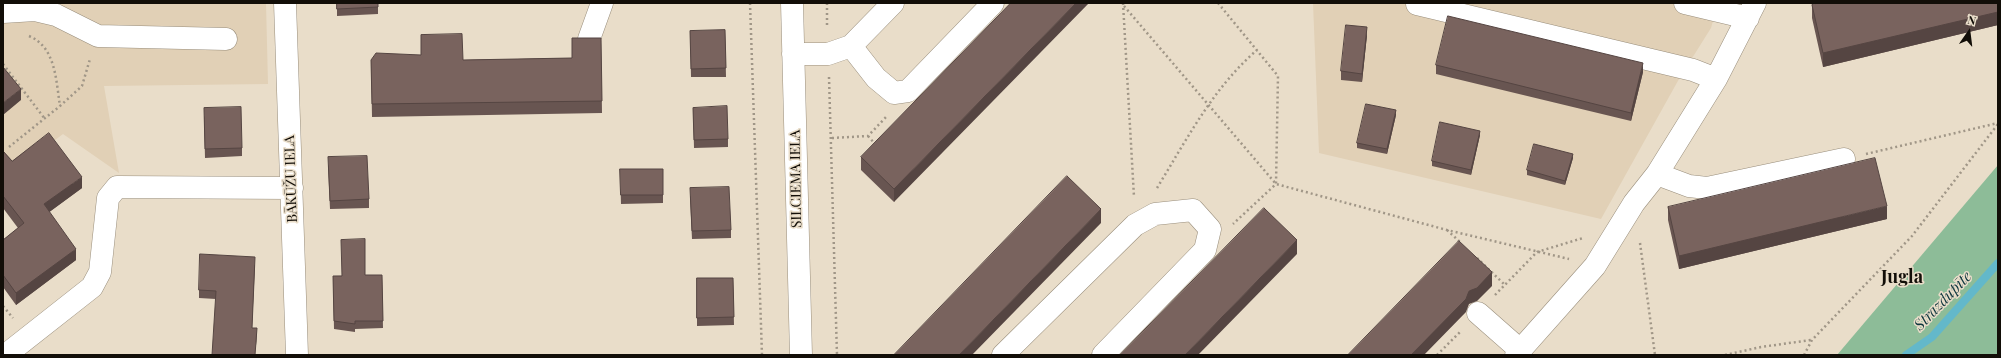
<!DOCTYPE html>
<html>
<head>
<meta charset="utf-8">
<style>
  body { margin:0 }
  #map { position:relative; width:2001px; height:358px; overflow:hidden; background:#e9ddc9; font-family:"Playfair Display",serif }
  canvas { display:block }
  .frame { position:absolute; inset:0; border:4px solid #120e08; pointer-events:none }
  .north { position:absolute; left:1949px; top:12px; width:40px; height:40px; -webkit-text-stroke:3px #e9ddc9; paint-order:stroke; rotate:14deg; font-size:11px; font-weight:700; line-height:16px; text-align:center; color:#120e08 }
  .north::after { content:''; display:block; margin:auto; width:14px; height:18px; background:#120e08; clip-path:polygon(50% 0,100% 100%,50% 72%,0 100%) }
</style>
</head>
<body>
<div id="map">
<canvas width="2001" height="358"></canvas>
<div class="frame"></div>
<div class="north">N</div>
</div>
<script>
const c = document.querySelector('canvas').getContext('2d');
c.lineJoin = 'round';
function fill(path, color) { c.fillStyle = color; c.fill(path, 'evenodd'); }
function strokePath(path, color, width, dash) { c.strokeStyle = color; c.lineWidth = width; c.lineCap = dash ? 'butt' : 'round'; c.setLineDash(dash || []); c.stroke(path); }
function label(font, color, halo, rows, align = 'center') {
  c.font = font + ' "Playfair Display",serif'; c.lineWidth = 3; c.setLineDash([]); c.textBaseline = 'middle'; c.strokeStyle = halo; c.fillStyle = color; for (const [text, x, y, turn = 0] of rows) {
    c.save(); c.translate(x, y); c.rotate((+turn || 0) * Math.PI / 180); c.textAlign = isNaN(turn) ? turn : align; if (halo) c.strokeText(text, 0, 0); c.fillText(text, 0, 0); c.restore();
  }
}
const built = new Path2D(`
  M3 3H266L268 84 104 86 119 173 63 134 3 179Z
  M1313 3H1718L1711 28 1679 79 1601 219 1319 153Z`);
const green = new Path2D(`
  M1998 165V355H1837Z`);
const stream = new Path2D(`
  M1906 355 1932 337 1998 263`);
const path = new Path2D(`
  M750 3 762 355
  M827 3V28
  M1123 3 1134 197
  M1218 3 1278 76 1276 184 1233 224
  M1124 6 1276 184 1447 230 1569 259
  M29 36C56 47 56 81 60 106
  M3 64 45 119
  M829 77 837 355
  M868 136 876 145
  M832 138 868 136 887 116
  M9 147 60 106 82 86 90 59
  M1866 154 1998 123
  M1157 188C1187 139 1213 88 1257 50
  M1447 230 1460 242
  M1640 243 1655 355
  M1477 258 1505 285
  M1495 295 1537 252 1583 238
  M3 306 13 318
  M1437 355 1461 331
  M1725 355 1761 347 1811 340
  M1804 355 1812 340 1912 236 1998 124`);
const minor = new Path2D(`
  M285 3 297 355
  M792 3 801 355
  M1685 3 1748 18
  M1417 4 1693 70 1716 79
  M3 12 35 10 56 15 98 36 226 39
  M589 39 602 3
  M851 46 876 78 894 93 908 91 993 3
  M793 54H828L851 46 893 3
  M1657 174 1689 186 1707 188 1844 159
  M1478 313 1520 350
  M12 350 92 287 100 272 108 198 117 187 292 188
  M1003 355 1135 225 1155 214 1193 210 1210 229 1205 250 1103 355
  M1516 355 1595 266 1634 203 1657 174 1716 79 1755 3`);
const wall = new Path2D(`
  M337 3H378V14L337 16Z
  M1011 3 894 202 861 170V157Z
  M1998 3V25L1823 67 1812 18V5Z
  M725 30 726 77H691L690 31Z
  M1367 35 1362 82 1341 80V71Z
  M601 38 602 113 372 117 371 60H463L572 58Z
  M1436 65 1643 72 1631 121 1436 74Z
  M693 108 728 139V147L694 148Z
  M1396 115 1387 154 1357 148V143Z
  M204 116 242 148V156L205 158Z
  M1480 135 1471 175 1432 166V161Z
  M3 151 12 161 82 188 49 212 76 260 16 305 3 287V240L18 228 3 208Z
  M1573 158 1565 185 1527 175V170Z
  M328 165 369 199V208L330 209Z
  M620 169H663V203L621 204Z
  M690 196 731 230V238L692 239Z
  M1668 207 1887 219 1679 269 1668 220Z
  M255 265 252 328 257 336 216 299 199 298V290Z
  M382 275 383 328 355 329V332L334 329 333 276Z
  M697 278H733L734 325 697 326Z`);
const shadedWall = new Path2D(`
  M1076 3H1089L894 202V189Z
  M1998 12V25L1823 67V53Z
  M1367 27V35L1362 82V74Z
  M1643 63V72L1631 121V113Z
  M21 89V100L3 115V103Z
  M1396 110V115L1387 154V149Z
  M1480 131V135L1471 175V170Z
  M1573 154V158L1565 185V181Z
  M82 177V188L44 216V204Z
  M1887 206V219L1679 269V256Z
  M1101 209V223L972 355H959Z
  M1297 240V254L1198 355H1185Z
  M76 249V260L16 305V293Z
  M1492 272V286L1477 301 1469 304 1466 312 1424 355H1411L1469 291Z
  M257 328V336L255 355Z`);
const building = new Path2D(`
  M337 3H378V7L337 9Z
  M1011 3H1076L894 189 861 157Z
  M1818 3H1998V12L1823 53 1812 5Z
  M1448 16 1643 63 1631 113 1436 65Z
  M1346 25 1367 27 1362 74 1341 71Z
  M725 30 726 68 691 69 690 31Z
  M462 34 463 60 572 58V38H601L602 101 372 104 371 60 376 53 421 55V35Z
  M3 67 21 89 3 103Z
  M1366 104 1396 110 1387 149 1357 143Z
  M727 106 728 139 694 140 693 108Z
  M241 107 242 148 205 149 204 108Z
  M1440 122 1480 131 1471 170 1432 161Z
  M49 133 82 177 44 204 76 249 16 293 3 275V240L24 223 3 196V151L12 161Z
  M1534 144 1573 154 1565 181 1527 170Z
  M367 156 369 199 330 201 328 157Z
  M1875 158 1887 206 1679 256 1668 207Z
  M620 169H663V195H621Z
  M1067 176 1101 209 959 355H894Z
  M729 187 731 230 692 231 690 188Z
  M1264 208 1297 240 1185 355H1120Z
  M365 239V275H382L383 321H355V324L334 321 333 276H342L341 240Z
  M1459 241 1492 272 1477 288 1469 291 1466 299 1411 355H1348Z
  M200 254 255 257 252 328H257L255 355H212L216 291 199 290Z
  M697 278H733L734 317 697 318Z`);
const streetNames = [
  ["BĀKŪŽU IELA",291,179,-92],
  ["SILCIEMA IELA",796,179,-91]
];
const waterNames = [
  ["Strazdupīte",1943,301,-46]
];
const districtNames = [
  ["Jugla",1902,277]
];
fill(built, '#e1d0b6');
fill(green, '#8dbc98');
strokePath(stream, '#63b8ca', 8);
strokePath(minor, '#998e7c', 23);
strokePath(path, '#a09687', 2.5, [2, 3]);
strokePath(minor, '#fff', 22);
fill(wall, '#685551');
fill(shadedWall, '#554542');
fill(building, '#79635e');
strokePath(building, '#554542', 1);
label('14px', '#120e08', '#e9ddc9', streetNames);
label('italic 15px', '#0d363e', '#e9ddc9', waterNames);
label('bold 18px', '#120e08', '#e9ddc9', districtNames);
</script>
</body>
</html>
